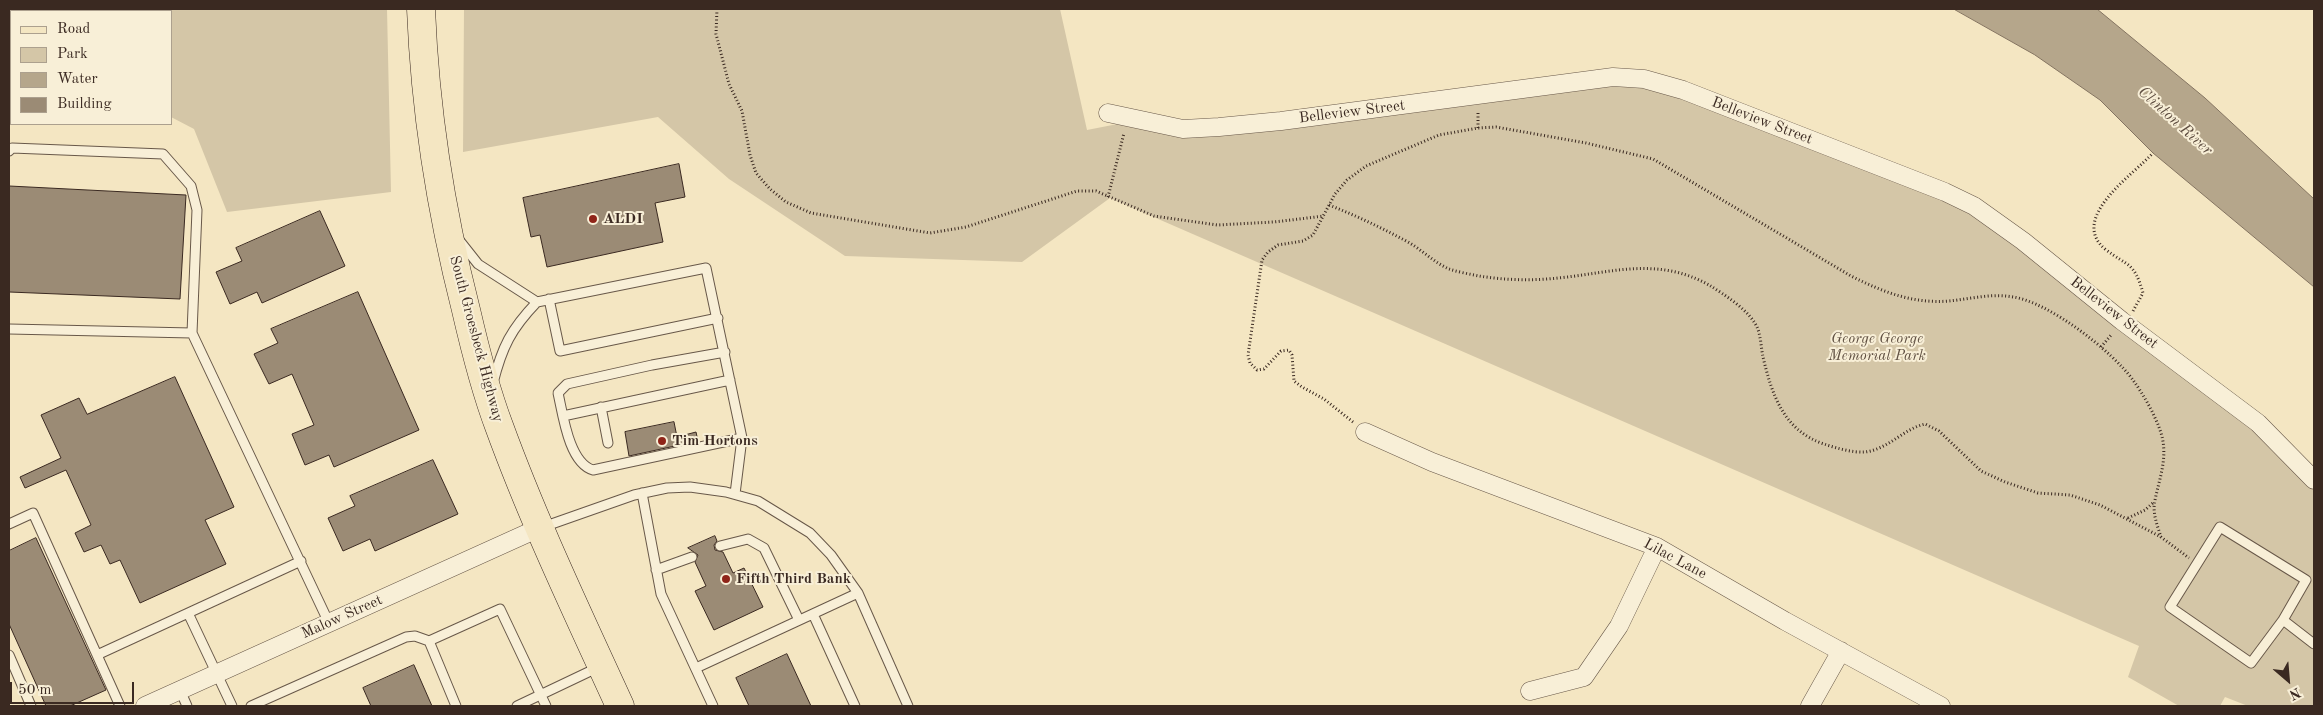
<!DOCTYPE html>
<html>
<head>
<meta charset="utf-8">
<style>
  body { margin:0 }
  #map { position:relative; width:2323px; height:715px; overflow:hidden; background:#f4e6c2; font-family:"Old Standard TT",serif }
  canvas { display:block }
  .frame { position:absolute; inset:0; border:10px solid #3a2921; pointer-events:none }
  .legend { position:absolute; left:10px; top:10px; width:162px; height:115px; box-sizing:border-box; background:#f8efd7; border:1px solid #aca08e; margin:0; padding:6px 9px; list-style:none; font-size:15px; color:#3a2921 }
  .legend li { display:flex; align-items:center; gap:10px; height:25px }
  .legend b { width:25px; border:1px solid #aca08e }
  .north { position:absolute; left:2263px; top:655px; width:50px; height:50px; -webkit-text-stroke:4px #f8efd7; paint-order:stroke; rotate:153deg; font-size:14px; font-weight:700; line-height:20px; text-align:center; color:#3a2921 }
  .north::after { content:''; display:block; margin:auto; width:18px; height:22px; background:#3a2921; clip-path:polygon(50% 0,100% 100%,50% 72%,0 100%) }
  .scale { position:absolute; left:10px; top:682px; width:124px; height:22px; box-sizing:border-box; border:2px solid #3a2921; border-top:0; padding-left:6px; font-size:15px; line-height:18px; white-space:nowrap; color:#3a2921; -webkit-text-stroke:4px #f8efd7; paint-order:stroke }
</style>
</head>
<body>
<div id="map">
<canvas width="2323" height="715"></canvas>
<div class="frame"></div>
<ul class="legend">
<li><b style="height:6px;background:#f4e6c2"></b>Road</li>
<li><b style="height:14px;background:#d4c6a7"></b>Park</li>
<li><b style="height:14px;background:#b5a68b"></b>Water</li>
<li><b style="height:14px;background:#9b8b75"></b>Building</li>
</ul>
<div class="north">N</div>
<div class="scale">50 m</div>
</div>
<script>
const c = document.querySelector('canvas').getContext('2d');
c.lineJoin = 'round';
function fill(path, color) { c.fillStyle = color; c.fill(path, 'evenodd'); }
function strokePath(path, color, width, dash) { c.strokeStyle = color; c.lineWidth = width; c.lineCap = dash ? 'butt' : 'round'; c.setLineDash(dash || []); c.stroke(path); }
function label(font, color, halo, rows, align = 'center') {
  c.font = font + ' "Old Standard TT",serif'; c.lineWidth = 4; c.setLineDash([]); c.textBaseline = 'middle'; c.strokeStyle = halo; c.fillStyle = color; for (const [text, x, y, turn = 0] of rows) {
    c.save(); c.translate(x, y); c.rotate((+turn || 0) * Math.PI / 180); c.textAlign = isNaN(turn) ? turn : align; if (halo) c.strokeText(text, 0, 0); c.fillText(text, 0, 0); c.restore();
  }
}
const green = new Path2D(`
  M9 9H26V11H11V124L9 125Z
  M133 9H387L391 192 227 212 194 129 171 117V11H133Z
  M464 9H1060L1087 130 1138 120 1183 129 1644 79 1945 192 2023 241 2314 480V706H2248L2225 697 2220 706H2179L2128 677 2139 646 1110 198 1022 262 845 256 729 179 658 117 463 152Z`);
const water = new Path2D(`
  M1954 9H2097L2205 98 2314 199V287L2153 153 2100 100 2035 55Z`);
const building = new Path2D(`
  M679 164 685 197 655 203 663 242 547 267 540 235 531 237 523 198Z
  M9 186 186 195 180 299 9 292Z
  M320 211 345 266 262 303 257 292 230 304 216 272 242 261 236 248Z
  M358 292 419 430 334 467 329 455 305 465 292 434 314 425 292 374 269 384 254 354 278 343 271 329Z
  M175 377 234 507 205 520 226 564 140 603 120 560 110 564 101 545 84 552 75 533 91 525 66 470 25 488 20 477 61 458 41 415 79 398 87 414Z
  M674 422 677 437 696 432 698 441 629 456 625 432Z
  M433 460 458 514 375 551 370 539 343 551 328 518 355 506 350 496Z
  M715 536 717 541 714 545 715 550 723 552 733 573 744 568 763 607 714 630 695 591 706 586 695 562 698 555 688 548Z
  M36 538 106 690 70 706H46L9 624V551Z
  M787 654 811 706H749L736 678Z
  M414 665 432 706H371L363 688Z`);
const path = new Path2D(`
  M717 9 716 34 729 84 742 111 750 155 756 173 770 189 786 202 811 213 930 233 966 227 1077 191H1096L1154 216 1217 225 1274 222 1324 216
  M1478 128V111
  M1108 197 1124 133
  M1329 205C1357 216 1382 228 1408 242 1422 250 1435 263 1449 269 1458 272 1469 274 1479 276 1504 280 1532 281 1558 278 1611 273 1657 256 1709 285 1725 295 1749 310 1757 327 1761 336 1761 348 1763 357 1772 395 1784 431 1824 444 1836 448 1853 453 1865 452 1889 449 1903 429 1925 424L1939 431 1981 471 2005 482 2038 493 2070 495 2100 505 2161 537 2189 558
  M2133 311 2143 293C2134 261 2128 267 2105 249 2068 218 2134 174 2153 153
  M2101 347 2112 334
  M1353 422 1324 399 1302 387 1294 381 1292 355 1289 350 1281 351 1264 369 1257 370 1250 363 1248 355 1262 260 1268 252 1278 245 1303 241 1313 235 1335 194 1347 180 1366 166 1439 135 1478 128 1496 127 1586 143 1653 159 1851 276C1883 292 1913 304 1949 301 1970 299 1992 293 2013 297 2049 302 2112 351 2133 380 2143 394 2154 413 2160 430 2169 455 2160 476 2155 500 2152 512 2157 525 2161 537
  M2128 518 2145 510 2154 502`);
const service = new Path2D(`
  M9 151 12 148 163 154 191 186 197 210 192 333
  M459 240 478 264 537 302C511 329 502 347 493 383
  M549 299 560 351 718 318
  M537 302 706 268 742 438 735 494
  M9 329 192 333 329 623
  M725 352 652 365 567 384 558 393C563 415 569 463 593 470L742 438
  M601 407 608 443
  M563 416 730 380
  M642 493 661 594 713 706
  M9 524 33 513 97 655 301 561
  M543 527 634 495 667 488 690 487 726 492 758 501 810 533 831 555 858 593 908 706
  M2220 527 2306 580 2283 620 2251 663 2170 607Z
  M720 546 748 539 764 548 799 620
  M656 570 692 557
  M188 613 232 706
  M813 614 855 706
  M2283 620 2314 644
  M429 641 456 706
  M9 655 31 706
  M97 655 120 706
  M696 668 858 593
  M180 690 187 706
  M251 706 406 637 415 636 429 641 500 609 546 706
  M517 706 599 667`);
const minor = new Path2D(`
  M1108 113 1183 129 1219 127 1281 121 1613 77 1644 79 1683 90 1945 192 1974 206 2023 241 2122 321 2258 423 2314 480
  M1365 432 1432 462 1657 547 1785 621 1941 706
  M1530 691 1584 677 1619 626 1657 547
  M145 706 539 528
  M1810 706 1841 651`);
const primary = new Path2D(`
  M421 9C425 110 441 212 466 310 475 349 485 389 499 426 534 522 578 614 620 706`);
const markers = [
  [593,219,5,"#8f2418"],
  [662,441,5,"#8f2418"],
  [726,579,5,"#8f2418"]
];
const streetNames = [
  ["Belleview Street",1352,112,-7],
  ["Belleview Street",1762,121,21],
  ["Belleview Street",2114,313,38],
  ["South Groesbeck Highway",476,339,75],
  ["Lilac Lane",1675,559,28],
  ["Malow Street",342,617,-24]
];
const poiNames = [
  ["ALDI",603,219],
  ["Tim Hortons",672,441],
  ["Fifth Third Bank",736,579]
];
const parkNames = [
  ["George George",1877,339],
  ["Memorial Park",1877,356]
];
const waterNames = [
  ["Clinton River",2175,121,42]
];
fill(green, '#d4c6a7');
fill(water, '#b5a68b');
strokePath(water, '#847461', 1);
fill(building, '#9b8b75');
strokePath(building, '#3a2921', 1);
strokePath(service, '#685849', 11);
strokePath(minor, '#685849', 19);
strokePath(primary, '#3a2921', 29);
strokePath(path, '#3a2921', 3, [1, 2.5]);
strokePath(service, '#f8efd7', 9);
strokePath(minor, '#f8efd7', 18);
strokePath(primary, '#f4e6c2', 28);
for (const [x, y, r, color] of markers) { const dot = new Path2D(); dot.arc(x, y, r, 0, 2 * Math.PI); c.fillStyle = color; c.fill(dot); strokePath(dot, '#f8efd7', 2); }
label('15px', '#3a2921', '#f8efd7', streetNames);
label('bold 15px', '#3a2921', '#f8efd7', poiNames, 'left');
label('italic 15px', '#605042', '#f8efd7', parkNames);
label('italic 16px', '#5f4e41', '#f8efd7', waterNames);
</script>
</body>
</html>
